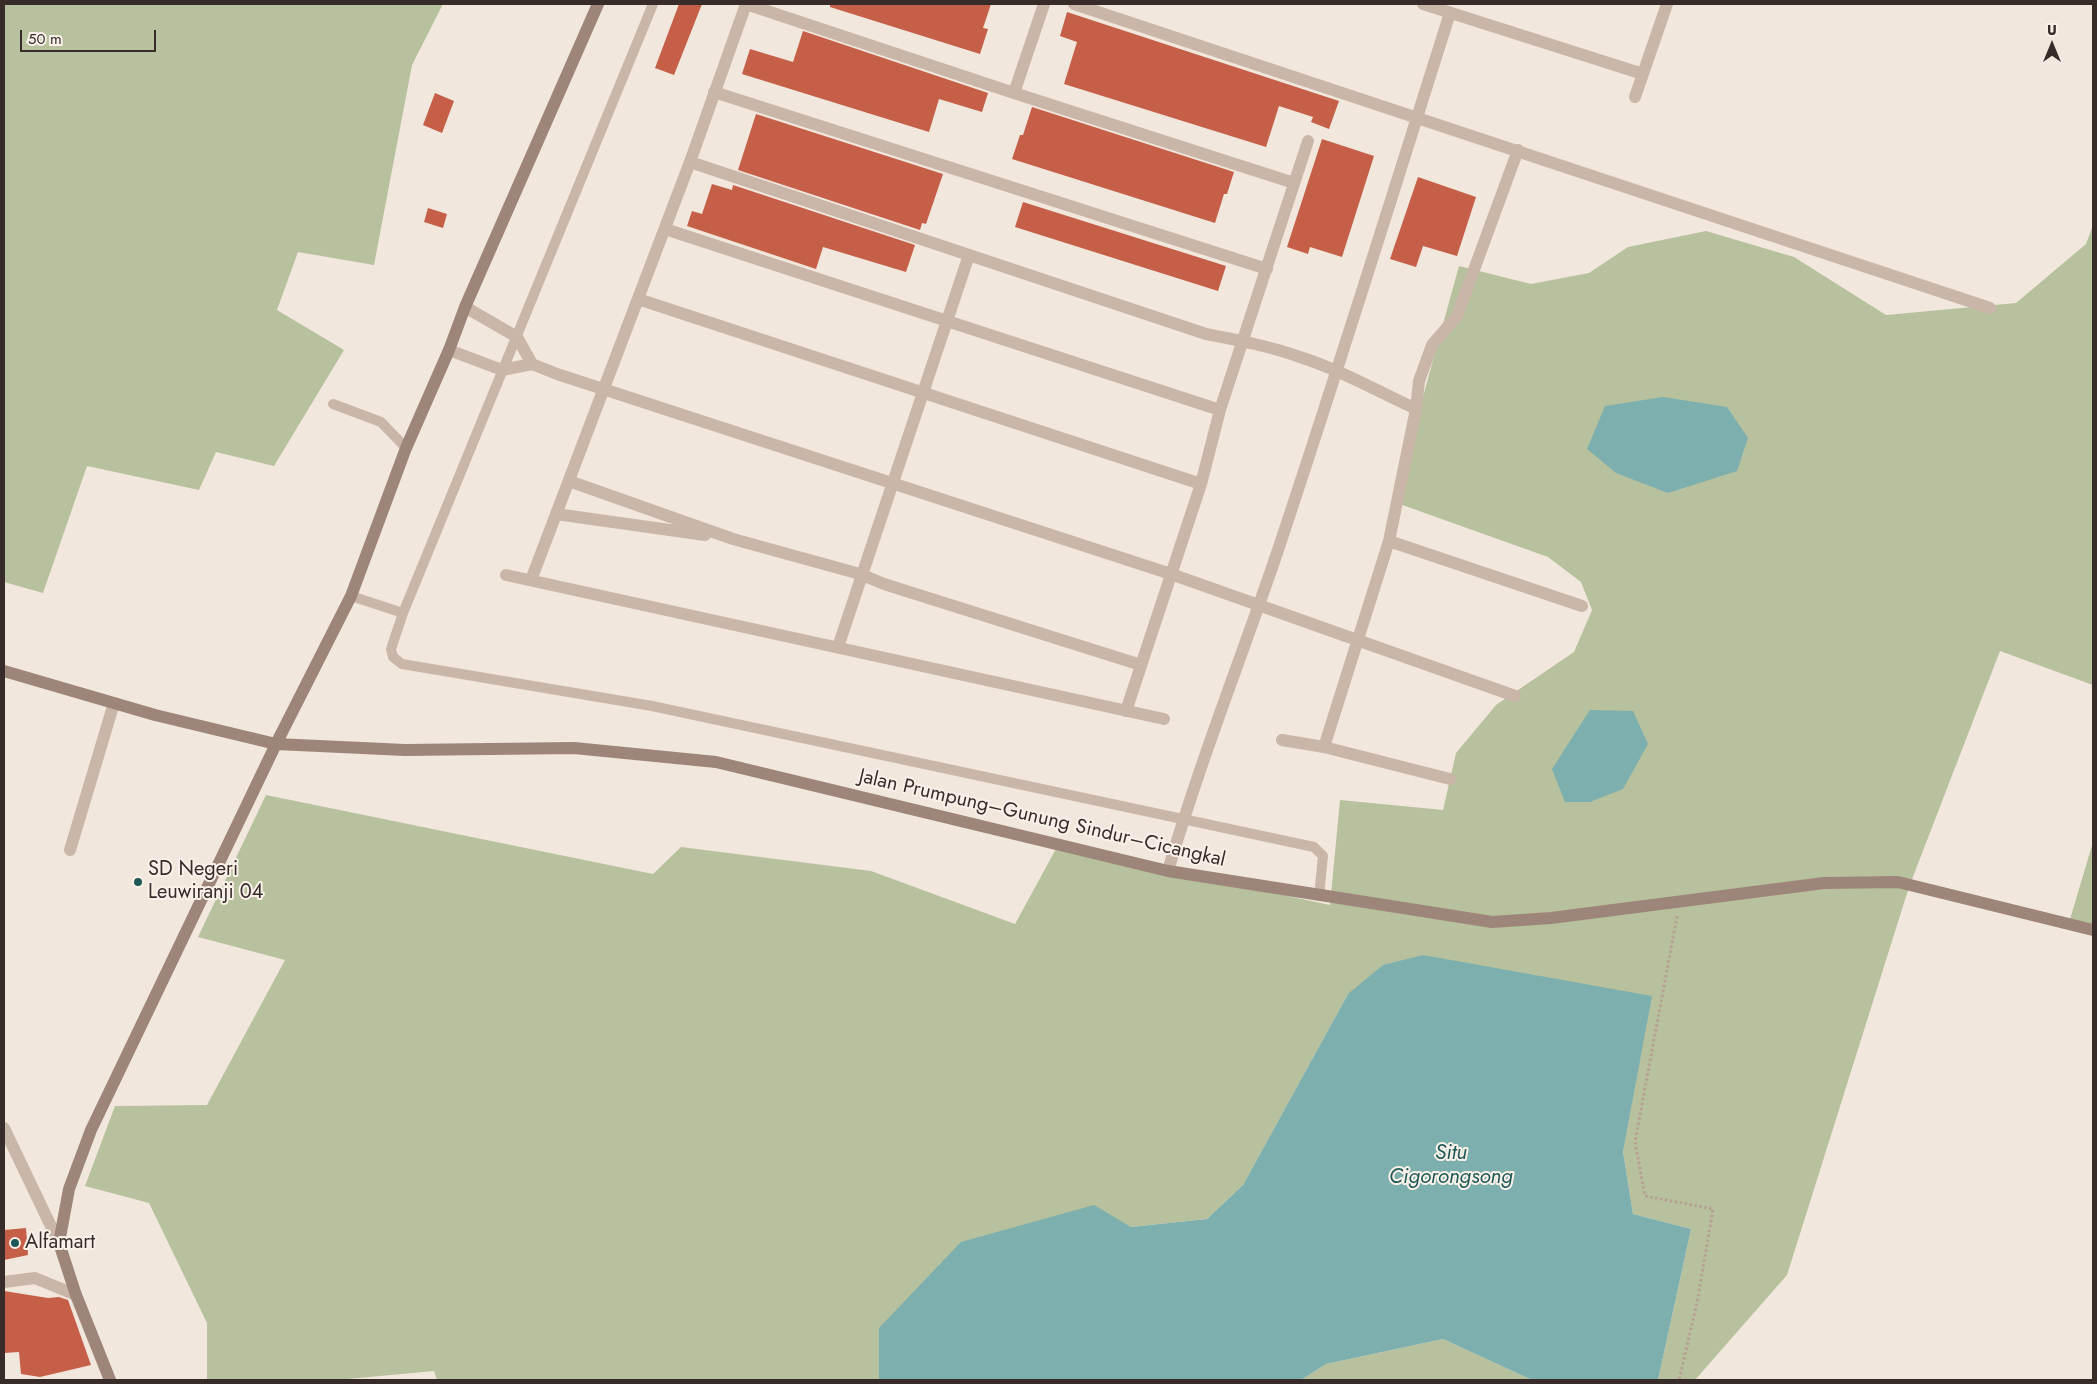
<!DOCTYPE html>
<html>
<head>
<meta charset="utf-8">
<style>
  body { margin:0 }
  #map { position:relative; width:2097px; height:1384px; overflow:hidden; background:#f2e7dd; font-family:Jost,sans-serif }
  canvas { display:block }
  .frame { position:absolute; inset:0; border:5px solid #372c29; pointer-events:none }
  .north { position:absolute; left:2027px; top:20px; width:50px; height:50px; -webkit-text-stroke:4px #faf1e9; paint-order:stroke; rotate:0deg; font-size:14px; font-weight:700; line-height:20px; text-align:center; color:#372c29 }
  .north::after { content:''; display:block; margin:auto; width:18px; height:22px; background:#372c29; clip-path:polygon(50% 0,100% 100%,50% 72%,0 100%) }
  .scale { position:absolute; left:20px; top:30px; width:136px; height:22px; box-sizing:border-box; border:2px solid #372c29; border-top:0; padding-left:6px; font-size:15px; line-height:18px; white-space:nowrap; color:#372c29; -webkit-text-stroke:4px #faf1e9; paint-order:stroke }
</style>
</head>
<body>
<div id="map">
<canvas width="2097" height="1384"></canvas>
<div class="frame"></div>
<div class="north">U</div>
<div class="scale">50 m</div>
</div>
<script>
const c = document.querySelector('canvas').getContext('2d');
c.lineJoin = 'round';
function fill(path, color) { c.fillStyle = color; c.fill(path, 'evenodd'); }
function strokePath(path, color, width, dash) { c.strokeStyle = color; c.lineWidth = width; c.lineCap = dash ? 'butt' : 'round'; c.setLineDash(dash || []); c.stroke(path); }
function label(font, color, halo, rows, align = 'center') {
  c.font = font + ' Jost,sans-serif'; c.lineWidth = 4; c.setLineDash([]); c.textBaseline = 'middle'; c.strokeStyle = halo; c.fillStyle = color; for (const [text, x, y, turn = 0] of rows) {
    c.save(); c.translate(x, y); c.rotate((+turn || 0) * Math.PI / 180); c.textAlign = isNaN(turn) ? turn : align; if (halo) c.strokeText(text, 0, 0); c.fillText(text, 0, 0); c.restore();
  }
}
const green = new Path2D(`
  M4 4H443L412 65 374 265 298 252 277 310 344 350 274 466 216 452 199 490 87 466 43 593 4 582Z
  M2093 225V685L2000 651 1909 887 1787 1275 1695 1380H1658L1691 1229 1633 1214 1623 1152 1651 997 1348 994 1243 1185 1207 1219 1131 1227 1094 1206 879 1328V1380H437L434 1371 337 1380H207V1323L149 1203 85 1186 115 1106 207 1105 285 960 198 937 266 795 653 874 681 847 871 871 1015 924 1057 847 1330 905 1340 800 1443 810 1456 753 1496 705 1574 652 1592 610 1581 582 1548 557 1394 502 1459 266 1531 284 1589 273 1628 247 1706 231 1794 257 1886 315 2016 303 2086 244Z
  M2093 842V932L2068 926Z
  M1443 1339 1532 1380H1301L1326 1364Z`);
const water = new Path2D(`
  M1663 397 1727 407 1748 438 1737 471 1668 493 1616 473 1587 449 1605 406Z
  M1590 710 1633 711 1648 744 1623 789 1590 802H1565L1552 769Z
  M1423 955 1652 996 1623 1152 1633 1214 1691 1229 1658 1380H1532L1443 1339 1326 1364 1301 1380H879V1328L961 1242 1094 1205 1131 1227 1207 1219 1243 1185 1348 994 1383 965Z`);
const building = new Path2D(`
  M679 4H702L674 75 655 68Z
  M830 4H991L983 28 988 29 980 54 830 7Z
  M1067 12 1339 101 1329 129 1311 122 1313 117 1279 106 1266 147 1064 84 1077 42 1060 36Z
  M803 31 988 93 982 112 939 99 929 132 742 74 750 49 793 62Z
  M435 93 454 101 442 133 423 125Z
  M1032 107 1234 172 1227 194H1224L1215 223 1012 159 1020 135H1023Z
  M756 114 943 174 926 224 922 223 920 230 738 170Z
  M1322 139 1374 156 1342 257 1310 247 1308 254 1287 247Z
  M1418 177 1476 197 1457 256 1423 246 1416 267 1390 259Z
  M712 184 732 190 733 185 915 245 906 272 823 247 816 269 687 226 692 211 702 214Z
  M1023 202 1226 266 1218 291 1015 227Z
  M428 208 447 214 443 228 424 222Z
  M26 1228 28 1255 4 1260V1230Z
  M4 1291 48 1298 59 1297 68 1300 91 1365 40 1377 21 1374 19 1352 4 1353Z`);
const path = new Path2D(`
  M1677 916 1635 1142 1645 1196 1713 1209 1697 1303 1679 1380`);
const lane = new Path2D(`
  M653 4 403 613 391 649 393 657 402 664 652 706 1314 847 1323 856 1319 896
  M333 404 381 422 406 448
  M351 596 403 613`);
const street = new Path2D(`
  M746 4 1014 93 1294 183
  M1074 4 1990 308
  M1423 4 1643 74
  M714 92 1267 269
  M1014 93 1044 4
  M1635 97 1667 4
  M690 162 1206 334C1237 340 1269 346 1300 357 1340 370 1378 391 1416 409L1389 541 1324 747
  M665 229 1220 410
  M638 299 1201 484
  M465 307 517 337 532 364
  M449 350 502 370 532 364 557 374 1171 574 1515 696
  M1416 409 1419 381 1432 345 1457 316 1518 150
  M569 481 733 539 860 574 884 584 1141 665
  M556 514 705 535
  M1389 541 1582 606
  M506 575 1164 719
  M531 580 690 162 746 4
  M838 647 969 255
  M1126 711 1201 484 1220 410 1308 141
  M1282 740 1324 747 1450 779
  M70 850 114 703
  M1168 871C1199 764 1241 659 1277 553 1337 374 1393 193 1450 13
  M4 1128 59 1243
  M4 1282 35 1278 76 1295`);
const secondary = new Path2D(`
  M4 671 155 715 276 744 405 750 574 748 716 762 1168 871 1492 922 1551 918 1824 883 1898 882 2093 930
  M110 1380 76 1295 59 1243 69 1189 91 1130 276 744 351 596 406 448 449 350 465 307 598 4`);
const markers = [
  [138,882,5,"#1e5859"],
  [15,1243,5,"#1e5859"]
];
const streetNames = [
  ["Jalan Prumpung–Gunung Sindur–Cicangkal",1042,819,13]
];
const poiNames = [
  ["SD Negeri",148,870],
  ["Leuwiranji 04",148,893],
  ["Alfamart",25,1243]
];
const waterNames = [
  ["Situ",1451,1154],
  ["Cigorongsong",1451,1178]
];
fill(green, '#b7c19d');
fill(water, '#7cafae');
fill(building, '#c55f48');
strokePath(path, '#b6a093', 3, [2.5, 2.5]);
strokePath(lane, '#cab6a9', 10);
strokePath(street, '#cab6a9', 12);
strokePath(secondary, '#9e857a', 12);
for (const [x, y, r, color] of markers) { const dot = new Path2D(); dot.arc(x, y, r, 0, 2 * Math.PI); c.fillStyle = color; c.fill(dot); strokePath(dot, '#faf1e9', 2); }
label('20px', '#372c29', '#faf1e9', streetNames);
label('20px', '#372c29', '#faf1e9', poiNames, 'left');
label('italic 21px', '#1e5859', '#faf1e9', waterNames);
</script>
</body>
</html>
